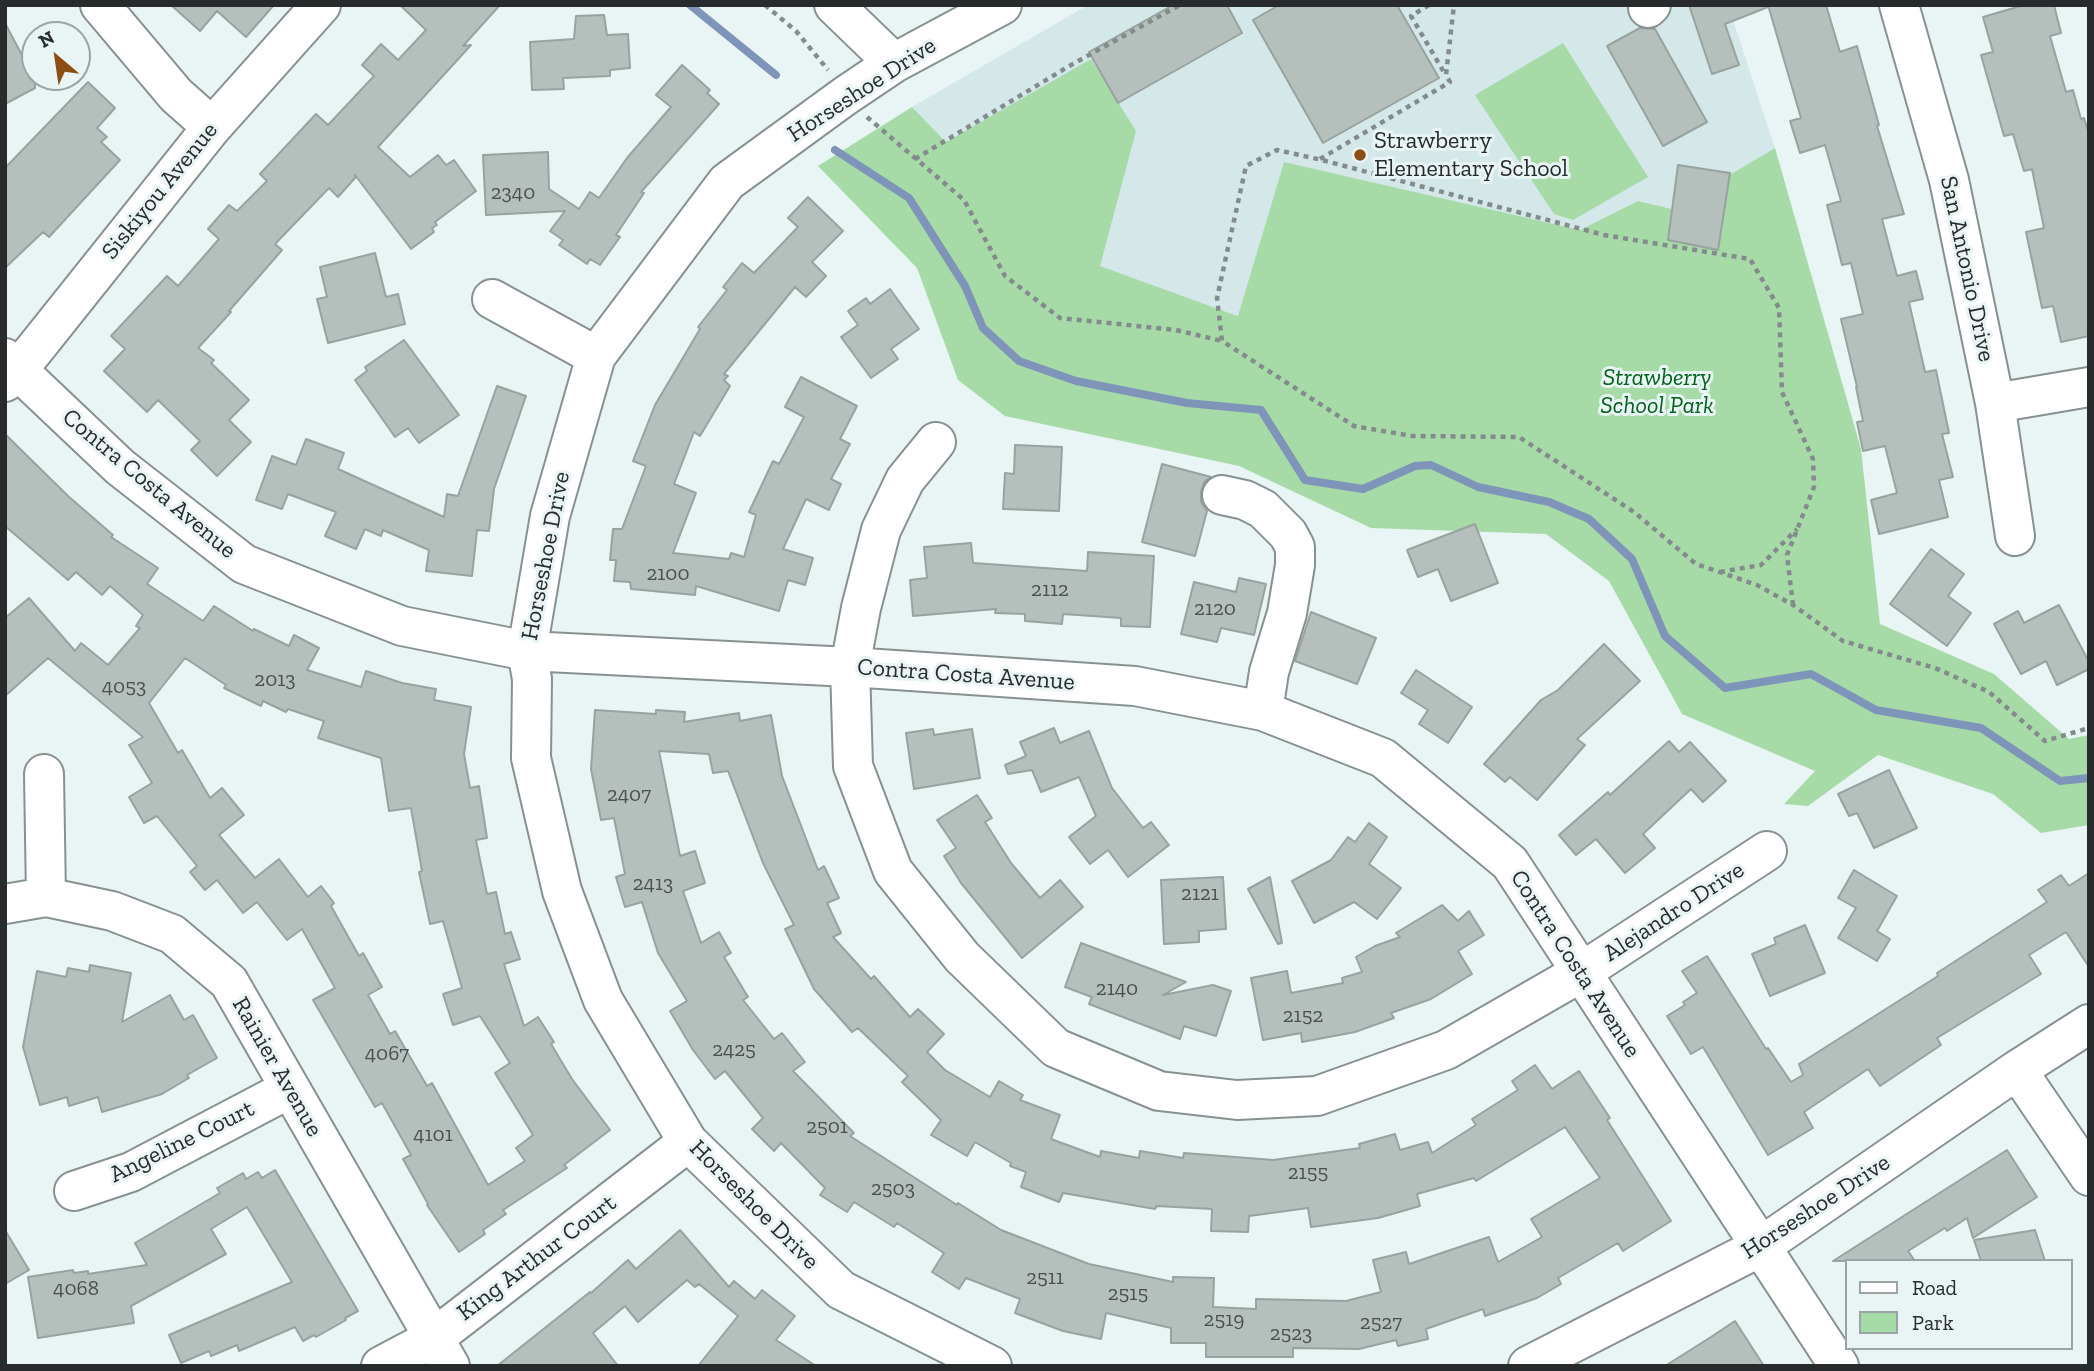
<!DOCTYPE html>
<html>
<head>
<meta charset="utf-8">
<style>
  body { margin:0 }
  #map { position:relative; width:2094px; height:1371px; overflow:hidden; background:#e9f4f5; font-family:"Zilla Slab",serif }
  canvas { display:block }
  .frame { position:absolute; inset:0; border:7px solid #272b2c; pointer-events:none }
  .legend { position:absolute; left:1845px; top:1259px; width:228px; height:91px; box-sizing:border-box; background:#e9f4f5; border:2px solid #9ba4a5; margin:0; padding:9px 12px; list-style:none; font-size:21px; color:#272b2c }
  .legend li { display:flex; align-items:center; gap:14px; height:35px }
  .legend b { width:35px; border:2px solid #9ba4a5 }
  .north { position:absolute; left:21px; top:21px; width:70px; height:70px; box-sizing:border-box; background:#e9f4f5; border:2px solid #9ba4a5; border-radius:50%; rotate:331deg; font-size:19px; font-weight:700; line-height:28px; text-align:center; color:#272b2c }
  .north::after { content:''; display:block; margin:auto; width:24px; height:32px; background:#8d4e14; clip-path:polygon(50% 0,100% 100%,50% 72%,0 100%) }
</style>
</head>
<body>
<div id="map">
<canvas width="2094" height="1371"></canvas>
<div class="frame"></div>
<ul class="legend">
<li><b style="height:9px;background:#fff"></b>Road</li>
<li><b style="height:19px;background:#a6dba8"></b>Park</li>
</ul>
<div class="north">N</div>
</div>
<script>
const c = document.querySelector('canvas').getContext('2d');
c.lineJoin = 'round';
function fill(path, color) { c.fillStyle = color; c.fill(path, 'evenodd'); }
function strokePath(path, color, width, dash) { c.strokeStyle = color; c.lineWidth = width; c.lineCap = dash ? 'butt' : 'round'; c.setLineDash(dash || []); c.stroke(path); }
function label(font, color, halo, rows, align = 'center') {
  c.font = font + ' "Zilla Slab",serif'; c.lineWidth = 6; c.setLineDash([]); c.textBaseline = 'middle'; c.strokeStyle = halo; c.fillStyle = color; for (const [text, x, y, turn = 0] of rows) {
    c.save(); c.translate(x, y); c.rotate((+turn || 0) * Math.PI / 180); c.textAlign = isNaN(turn) ? turn : align; if (halo) c.strokeText(text, 0, 0); c.fillText(text, 0, 0); c.restore();
  }
}
const built = new Path2D(`
  M1088 5H1728L1775 148 1671 209 1638 201 1580 230 1284 163 1239 316 1049 248 912 107Z`);
const green = new Path2D(`
  M1563 43 1648 177 1573 220 1554 214 1475 95Z
  M1091 59 1136 131 1100 266 1238 316 1284 162 1580 230 1638 201 1672 209 1775 148 1861 449 1880 624 1994 674 2069 739 2089 735V825L2041 833 1993 794 1878 755 1808 806 1784 804 1815 771 1682 714 1609 581 1546 534 1371 528 1239 466 1005 416 958 380 917 268 818 166 912 107 946 142Z`);
const stream = new Path2D(`
  M690 5 776 75
  M835 150 909 198 965 286 983 328 1019 361 1076 381 1187 403 1261 410 1305 480 1363 489 1415 466 1431 465 1478 487 1549 502 1589 519 1632 559 1665 636 1725 688 1811 674 1876 710 1981 728 2060 781 2089 778`);
const building = new Path2D(`
  M171 5H274L246 37 217 11 200 31Z
  M400 5H500L463 46 471 45 378 147 410 177 438 155 446 165 454 160 476 191 435 222 437 225 432 228 434 232 411 249 355 175V178L338 197 329 188 275 244 282 250 229 311 231 312 198 348 214 360 211 363 249 400 229 420 251 442 217 476 191 450 200 441 158 400 147 412 104 371 125 349 111 336 167 276 178 286 219 239 208 229 229 205 237 211 267 181 260 174 316 114 328 125 374 76 362 65 381 44 398 60 426 30Z
  M1173 5H1227L1242 33 1118 103 1089 52Z
  M1279 5H1397L1439 78 1323 143 1253 20Z
  M1689 5H1767L1768 7 1725 24 1739 65 1712 74Z
  M1768 5H1826L1840 52 1857 46 1879 125 1877 126 1904 214 1882 219 1897 276 1916 271 1923 299 1909 302 1925 372 1936 370 1949 433 1942 434 1953 477 1939 480 1948 517 1879 534 1871 500 1897 493 1885 446 1863 451 1857 422 1863 421 1856 387H1857L1841 319 1863 314 1851 263 1842 265 1827 205 1841 201 1825 145 1800 153 1790 121 1801 118Z
  M2024 5H2054L2061 33 2050 36 2066 92 2073 90 2081 119 2084 118 2089 134V336L2061 342 2053 306 2042 308 2026 232 2044 228 2032 169 2024 171 2013 134 2004 136 1981 55 1993 52 1983 17Z
  M604 15 607 35 628 34 630 68 610 70V76L563 78 564 89 532 90 530 42 574 39 576 16Z
  M5 23 24 59 35 54V88L5 104Z
  M1640 28 1655 29 1707 122 1663 146 1607 46Z
  M682 65 710 90 707 93 719 104 641 192 644 193 616 235 620 237 600 265 590 259 587 264 559 245 563 240 550 231 565 211 486 215 483 155 548 152 549 189 579 209 590 192 599 198 627 158 671 107 656 95Z
  M88 82 115 108 97 128 107 137 101 142 120 160 49 237 43 232 5 268V168Z
  M1678 165 1730 173 1718 250 1668 240Z
  M808 197 843 231 812 262 826 276 806 297 795 287 724 374 728 376 724 380 730 386 700 436 694 432 674 484 696 493 673 553 729 559 731 553 744 557 756 515 749 512 773 461 779 464 804 417 785 407 801 377 857 406 840 439 850 444 831 479 841 484 829 510 806 499 783 549 813 558 805 585 788 580 779 611 696 586 695 595 631 589 630 582 614 581 616 560H610L613 529H622L646 466 633 461 655 405 700 329 698 327 727 290 723 287 742 263 754 273 798 227 788 218Z
  M375 253 386 297 398 294 405 324 328 343 317 299 327 297 320 267Z
  M890 289 919 329 891 349 898 359 871 378 841 337 858 325 848 311 866 298 870 304Z
  M404 340 459 415 419 443 408 428 395 437 355 380 367 371 365 367Z
  M497 386 526 396 494 489 489 531 477 530 472 576 426 571 429 550 383 530 381 536 365 529 356 549 325 536 336 512 288 494 282 509 256 500 272 456 296 465 306 439 344 453 338 469 444 517 447 494 458 496Z
  M5 434 68 496 113 535 111 537 158 568 147 584 203 621 214 606 253 631 254 629 289 646 294 635 319 648 307 670 361 687 366 671 402 683 436 689 434 700 471 707 464 754 470 788 479 786 487 838 476 840 487 894 496 892 505 934 511 932 520 959 504 964 524 1026 538 1017 554 1042 551 1044 572 1079 610 1130 564 1165 567 1168 503 1210 506 1214 483 1230 485 1234 459 1252 427 1205 428 1204 403 1159 411 1155 382 1103 375 1107 313 1000 335 988 302 929 287 940 257 902 243 913 217 880 205 890 190 872 197 866 157 816 144 823 129 797 152 783 129 745 143 737 48 658 5 696V618L29 598 75 651 81 643 108 665 140 628 136 626 143 615 110 586 102 595 76 572 68 580 5 526ZM185 658 226 685 224 688 261 706 263 701 286 712 288 709 324 721 318 738 381 758 389 811 411 808 422 871 419 872 430 924 443 921 462 988 443 994 453 1025 480 1016 510 1063 495 1073 533 1135 516 1148 525 1161 488 1185 432 1083 427 1086 395 1031 390 1034 368 995 382 987 363 953 359 956 331 906 334 903 321 886 308 897 279 859 255 878 219 835 244 815 222 788 210 798 182 750 178 753 149 703Z
  M1015 445 1062 447 1059 511 1003 509 1005 473 1014 474Z
  M1162 464 1211 477 1205 481 1201 491V502L1207 511 1195 556 1142 542Z
  M1475 524 1498 583 1451 601 1438 569 1418 577 1407 550Z
  M971 543 973 563 1087 571 1088 552 1154 556 1150 627 1121 626V618L1063 614 1062 624 1025 621V614L995 613 996 609 913 616 910 580 927 578 924 547Z
  M1931 549 1964 574 1948 596 1971 613 1947 646 1890 604Z
  M1239 578 1266 584 1254 635 1221 628 1217 642 1181 634 1194 582 1236 592Z
  M2059 605 2089 662V669L2057 685 2046 661 2021 674 1994 624 2018 611 2024 623Z
  M1311 612 1376 638 1357 684 1295 661Z
  M1604 644 1640 681 1577 739 1585 745 1537 800 1510 777 1505 782 1484 764 1541 700 1558 690Z
  M1416 670 1472 707 1448 743 1419 724 1428 710 1401 693Z
  M595 710 656 714V710L685 712 684 722 739 713 740 721 771 715 782 776 818 870 824 866 839 898 827 903 841 933 833 937 871 979 874 976 910 1017 918 1009 944 1034 927 1052 945 1070 990 1097 999 1081 1023 1095 1020 1100 1060 1115 1051 1139 1100 1157 1101 1151 1139 1158 1140 1151 1183 1158 1184 1153 1273 1160 1360 1148 1359 1144 1395 1134 1400 1150 1428 1142 1432 1153 1476 1125 1472 1119 1518 1090 1512 1081 1535 1065 1552 1089 1579 1071 1610 1118 1607 1120 1671 1221 1623 1251 1618 1243 1558 1278 1561 1284 1537 1298 1485 1316 1483 1309 1426 1329 1428 1339 1398 1346 1396 1340 1359 1349 1293 1348V1357H1206V1343H1171V1328L1106 1313 1101 1339 1063 1331 1015 1313 1020 1299 966 1278 959 1289 932 1272 944 1253 897 1223 894 1227 854 1202 847 1212 820 1195 825 1188 781 1143 774 1151 752 1129 763 1118 725 1071 715 1079 693 1050 670 1011 687 1001 658 953 642 902 625 907 616 877 625 874 614 818 601 820 591 769ZM659 751 709 754 713 773 728 771 763 863 794 925 785 929 814 989 852 1032 858 1028 908 1076 902 1082 941 1120 931 1135 967 1156 975 1142 1011 1163 1010 1166 1026 1172 1021 1187 1059 1202 1063 1193 1155 1209 1157 1206 1212 1209 1211 1231 1248 1232 1249 1216 1308 1208 1311 1227 1378 1218 1420 1206 1417 1194 1474 1178 1476 1181 1565 1127 1600 1178 1531 1219 1542 1237 1498 1262 1489 1237 1409 1264 1406 1252 1373 1260 1381 1292 1346 1301 1256 1299V1309L1213 1307 1214 1278 1173 1277V1282L1089 1264 1001 1230 958 1203 957 1205 850 1136 854 1133 793 1071 805 1062 782 1033 774 1039 743 1000 748 997 724 957 731 953 719 932 701 943 683 891 705 883 695 851 680 856Z
  M1054 728 1060 743 1089 731 1112 788 1143 828 1151 822 1169 845 1128 877 1108 850 1090 864 1069 837 1096 816 1079 777 1041 792 1032 770 1008 774 1005 765 1026 756 1020 742Z
  M933 729 934 735 972 729 980 778 914 789 906 733Z
  M1669 741 1679 752 1690 742 1726 781 1703 802 1691 789 1643 834 1655 848 1625 873 1596 839 1576 855 1559 835 1608 792 1610 795Z
  M1889 770 1917 828 1874 848 1857 813 1849 816 1838 794Z
  M977 795 992 818 985 822 1011 863 1040 898 1060 880 1083 907 1022 958 961 883 944 856 956 848 937 820Z
  M1369 823 1387 837 1369 864 1401 888 1377 919 1354 902 1314 923 1292 881 1331 860 1348 837 1355 842Z
  M1854 870 1897 896 1877 931 1890 939 1877 961 1838 938 1856 908 1838 898Z
  M2089 873V967L2066 932 2029 955 2041 974 1937 1038 1941 1045 1880 1086 1868 1069 1804 1112 1813 1128 1768 1155 1703 1047 1691 1054 1667 1016 1685 1005 1683 1002 1697 993 1682 971 1707 956 1766 1049 1768 1048 1791 1082 1803 1075 1799 1064 1938 976 1937 973 2047 902 2038 890 2061 875 2069 886Z
  M1223 877 1226 929 1199 931V942L1164 944 1161 880Z
  M1270 877 1282 943 1278 944 1248 889Z
  M1442 905 1458 921 1469 911 1484 935 1458 951 1472 974 1431 999 1391 1013 1394 1018 1355 1032 1302 1042 1301 1033 1263 1040 1251 978 1287 971 1291 993 1343 983 1342 978 1362 972 1356 957 1375 946 1400 937 1396 933Z
  M1805 925 1825 973 1770 996 1752 954 1776 944 1774 938Z
  M1081 943 1186 982 1163 995 1213 985 1231 991 1216 1036 1184 1026 1180 1039 1089 1004 1092 997 1065 987Z
  M90 965 131 973 122 1022 170 995 184 1020 193 1015 217 1058 187 1075 189 1078 162 1094 102 1112 98 1097 69 1106 67 1097 40 1105 23 1047 37 971 66 977 68 968 89 972Z
  M2007 1150 2037 1197 1973 1238 1967 1218 1947 1231 1945 1228 1908 1251 1915 1261H1833Z
  M275 1170 358 1311 345 1318 346 1320 316 1337 314 1335 303 1341 295 1327 239 1351 237 1345 211 1356 209 1351 181 1363 169 1335 292 1282 247 1207 211 1229 226 1254 131 1306 134 1323 38 1338 28 1277 73 1270 74 1273 88 1271V1274L147 1265 135 1243 220 1193 217 1188 243 1173 246 1179 258 1172 262 1178Z
  M5 1230 29 1270 5 1284Z
  M680 1230 729 1287 734 1281 755 1299 762 1290 795 1316 776 1340 816 1366H698L738 1316 699 1284 695 1287 687 1280 638 1322 625 1306 593 1333 618 1366H497L590 1292 591 1293 628 1260 636 1269Z
  M2035 1230 2045 1261H1981L1974 1240Z
  M1735 1321 1764 1366H1665L1711 1337Z`);
const path = new Path2D(`
  M765 5 796 31 828 70
  M1429 5 1411 16 1445 74
  M867 117 964 200 1005 276 1060 318 1176 330 1222 341
  M915 159 1071 65 1180 5
  M1320 159 1450 82 1446 75 1454 5
  M1720 572 1761 565 1797 529
  M1793 605 1787 555 1814 487 1813 459 1782 392 1779 308 1750 259 1604 235 1322 160 1277 150 1246 166 1217 298 1222 341 1354 426 1412 436 1519 437 1634 512 1696 564 1757 585 1793 605 1843 641 1935 668 1989 692 2045 741 2089 728`);
const minor = new Path2D(`
  M100 5 176 95 212 127
  M834 5 894 63
  M1899 5 1949 180 1995 403 2015 536
  M1648 8 1651 5
  M492 299 596 356
  M5 358 120 467 244 564 402 626 527 651 850 667 1135 686 1263 711 1383 758 1510 863 1839 1366
  M5 382 18 370 212 127 321 5
  M1995 403 2089 387
  M936 442 905 480 881 530 861 608 850 667 853 766 893 871 962 957 1056 1048 1159 1091 1237 1100 1317 1096 1446 1050 1580 973 1767 851
  M1222 495 1245 500 1263 509 1288 534 1295 547V565L1287 613 1269 672 1263 711
  M44 774 46 897
  M5 904 46 897 112 911 172 934 229 982 450 1366
  M2017 1070 2089 1176
  M74 1191 131 1172 289 1089
  M381 1366 434 1338 688 1142
  M992 1366 841 1290 688 1142 603 1000 562 891 531 758 532 679 527 651 550 516 596 356 727 182 845 96 894 63 1002 5
  M1528 1366 1760 1247 2017 1070 2089 1024`);
const markers = [
  [1360,155,7,"#8d4e14"]
];
const numberNames = [
  ["2340",513,193],
  ["2100",668,574],
  ["2112",1050,590],
  ["2120",1215,609],
  ["2013",275,680],
  ["4053",124,687],
  ["2407",629,795],
  ["2413",653,884],
  ["2121",1200,894],
  ["2140",1117,989],
  ["2152",1303,1016],
  ["2425",734,1050],
  ["4067",387,1054],
  ["2501",827,1127],
  ["4101",433,1135],
  ["2155",1308,1173],
  ["2503",893,1189],
  ["2511",1045,1278],
  ["4068",76,1289],
  ["2515",1128,1294],
  ["2519",1224,1320],
  ["2527",1381,1323],
  ["2523",1291,1334]
];
const streetNames = [
  ["Horseshoe Drive",862,90,-33],
  ["Siskiyou Avenue",160,191,-51],
  ["San Antonio Drive",1967,269,78],
  ["Contra Costa Avenue",149,484,40],
  ["Horseshoe Drive",546,556,-79],
  ["Contra Costa Avenue",966,675,4],
  ["Alejandro Drive",1674,912,-33],
  ["Contra Costa Avenue",1575,964,57],
  ["Rainier Avenue",277,1067,60],
  ["Angeline Court",182,1142,-26],
  ["Horseshoe Drive",754,1205,45],
  ["Horseshoe Drive",1816,1207,-33],
  ["King Arthur Court",537,1258,-37]
];
const poiNames = [
  ["Strawberry",1374,141],
  ["Elementary School",1374,169]
];
const parkNames = [
  ["Strawberry",1657,378],
  ["School Park",1657,406]
];
fill(built, '#d4e8ea');
fill(green, '#a6dba8');
strokePath(stream, '#7e94b9', 8);
fill(building, '#b5bfbb');
strokePath(building, '#98a29f', 2);
strokePath(minor, '#879192', 42);
strokePath(path, '#848b8c', 4.5, [5, 5]);
strokePath(minor, '#fff', 38);
for (const [x, y, r, color] of markers) { const dot = new Path2D(); dot.arc(x, y, r, 0, 2 * Math.PI); c.fillStyle = color; c.fill(dot); strokePath(dot, '#e9f4f5', 2.5); }
label('21px', '#4a5050', null, numberNames);
label('24px', '#272b2c', '#e9f4f5', streetNames);
label('24px', '#272b2c', '#e9f4f5', poiNames, 'left');
label('italic 24px', '#016119', '#e9f4f5', parkNames);
</script>
</body>
</html>
